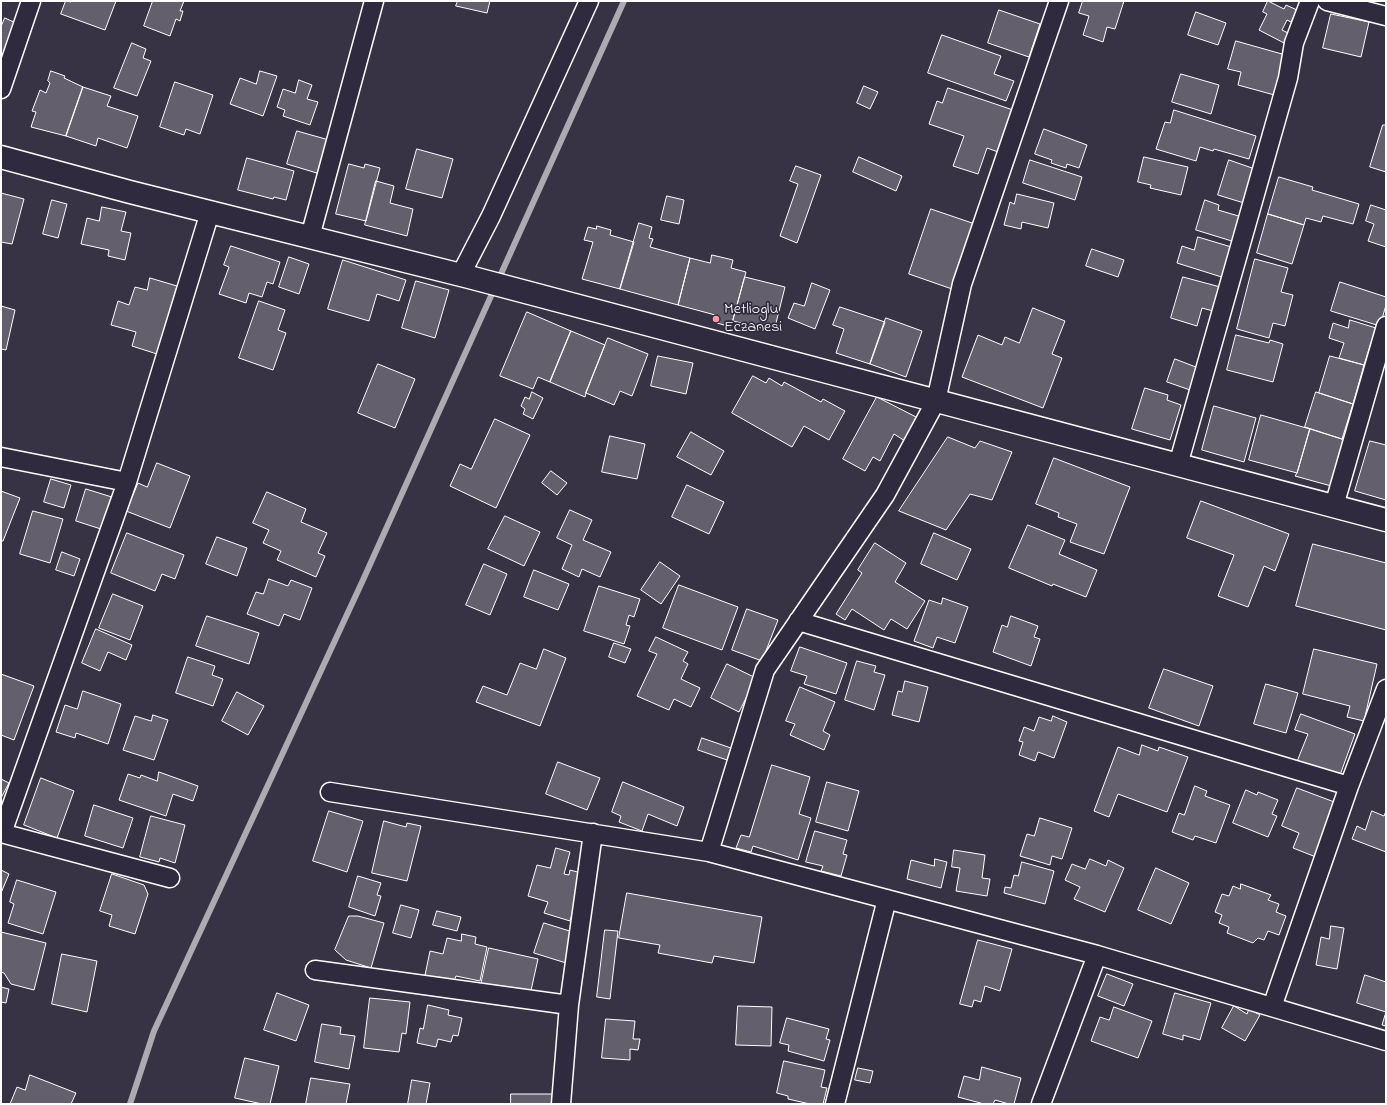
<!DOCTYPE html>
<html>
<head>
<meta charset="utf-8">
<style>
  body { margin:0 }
  #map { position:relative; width:1387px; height:1105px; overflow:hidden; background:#373345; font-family:"Indie Flower",sans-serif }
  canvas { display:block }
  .frame { position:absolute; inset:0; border:2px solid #fff; pointer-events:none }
</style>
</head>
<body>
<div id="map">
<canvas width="1387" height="1105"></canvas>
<div class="frame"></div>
</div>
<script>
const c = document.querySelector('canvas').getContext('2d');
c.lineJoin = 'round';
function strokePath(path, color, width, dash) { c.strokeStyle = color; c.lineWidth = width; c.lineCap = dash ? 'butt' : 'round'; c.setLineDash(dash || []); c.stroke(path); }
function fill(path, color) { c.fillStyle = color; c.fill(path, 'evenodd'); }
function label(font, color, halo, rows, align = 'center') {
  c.font = font + ' "Indie Flower",sans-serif'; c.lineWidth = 3.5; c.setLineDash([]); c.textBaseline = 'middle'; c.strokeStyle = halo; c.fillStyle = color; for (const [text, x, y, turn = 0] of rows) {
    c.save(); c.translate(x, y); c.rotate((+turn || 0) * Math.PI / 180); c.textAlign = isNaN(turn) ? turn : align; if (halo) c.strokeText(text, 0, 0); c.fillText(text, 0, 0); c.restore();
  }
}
const stream = new Path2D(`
  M130 1104 154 1031 363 580 624 1`);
const building = new Path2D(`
  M66 1 71 2 72 1H116L105 30 61 14Z
  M153 1H184L180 11H183L180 21 176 19 170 36 144 26Z
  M458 1H490L487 13 456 6Z
  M1083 1H1124L1115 29 1107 27 1103 42 1083 35 1089 16 1079 13Z
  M1268 1 1284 9 1286 5 1297 10 1291 22 1287 20 1282 30 1288 33 1284 43 1259 30 1267 14 1263 12Z
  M999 10 1040 24 1029 57 988 43Z
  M1196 12 1226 23 1218 45 1188 35Z
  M1331 14 1369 22 1361 57 1323 48Z
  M5 18 18 24 3 59 1 58V27Z
  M942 35 1001 56 994 74 1014 81 1006 101 928 73Z
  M1236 41 1289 56 1278 96 1238 85 1241 72 1228 69Z
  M132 43 146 49 143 58 151 61 137 96 114 88Z
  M51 71 65 76 64 78 83 87 66 136 31 127 36 112 32 111 40 90 46 93 50 83 48 81Z
  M260 71 277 76 263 116 230 104 240 78 256 84Z
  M1181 74 1219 85 1211 114 1172 102Z
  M299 80 312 85 307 99 318 102 310 125 283 116 285 110 277 107 283 89 295 93Z
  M175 82 213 95 200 134 186 129 184 135 160 127Z
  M864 86 878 92 870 109 857 103Z
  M83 87 111 96 107 106 138 116 127 148 98 138 96 146 66 136Z
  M948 88 1016 111 1001 153 987 148 978 174 953 166 964 136 929 124 937 101 942 103Z
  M1174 110 1256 136 1249 159 1214 149 1213 151 1200 147 1196 161 1156 149 1165 122 1170 123Z
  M1383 125H1386V172L1370 167Z
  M1044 129 1087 145 1079 168 1067 164 1066 168 1051 163 1052 160 1035 154Z
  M297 131 329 140 320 174 287 164Z
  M417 149 453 159 442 198 406 189Z
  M859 157 902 176 896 191 853 172Z
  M1144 157 1188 167 1181 195 1150 188 1151 185 1138 182Z
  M247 158 294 171 286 200 274 197 273 199 238 190Z
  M1030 160 1082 177 1075 200 1023 183Z
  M1229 160 1255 169 1244 203 1218 195Z
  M349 164 364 168 365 164 380 168 366 221 336 214Z
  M796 166 821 175 797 243 780 236 798 184 790 181Z
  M1279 177 1313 187 1312 190 1359 204 1353 224 1323 216 1321 222 1306 218 1304 225 1268 214Z
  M376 181 394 186 390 203 413 209 407 236 365 225Z
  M1 193 24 199 12 244 1 242Z
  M1017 194 1054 203 1048 228 1022 222 1021 229 1004 225 1010 202 1014 204Z
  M667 196 684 200 679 224 661 220Z
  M52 200 67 204 58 238 43 234Z
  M1205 200 1219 205 1218 210 1242 217 1235 242 1196 230Z
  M1371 205 1386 210V247L1368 241 1374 224 1366 221Z
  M102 207 126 212 121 231 131 233 125 260 108 256 109 250 81 244 87 218 99 221Z
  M931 209 975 224 952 289 909 274Z
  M1268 214 1304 225 1292 264 1257 253Z
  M639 223 652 227 649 238 653 239 650 247 690 258 678 305 620 289Z
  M597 226 611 230 610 235 634 242 620 289 582 279 593 242 584 240 588 227 596 229Z
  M1198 237 1238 249 1228 279 1177 263 1182 246 1194 250Z
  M231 246 280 262 273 284 267 282 262 297 249 293 246 303 219 294 229 267 224 265Z
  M1092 249 1124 260 1118 277 1086 266Z
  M712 255 733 260 731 268 746 272 731 327 717 323 719 316 678 305 690 258 710 263Z
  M289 257 309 264 299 294 279 287Z
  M1255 259 1288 268 1281 292 1293 295 1285 326 1273 323 1269 338 1237 329Z
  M343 260 406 280 399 301 377 294 369 321 328 309Z
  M745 277 785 287 774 331 733 321Z
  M1183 277 1224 288 1217 312 1202 308 1197 326 1171 318Z
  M150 278 177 286 157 354 132 346 136 332 111 325 118 301 129 305 135 287 147 290Z
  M416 281 449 290 435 338 402 328Z
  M1340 282 1386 297V305L1380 326 1331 311Z
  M812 283 830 290 815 329 788 318 794 303 804 306Z
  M259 301 285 310 278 330 286 333 273 370 239 358Z
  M1 306 15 310 6 350 1 349Z
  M840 307 885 322 870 364 836 353 844 329 833 325Z
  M1033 308 1065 321 1052 354 1062 358 1043 408 962 377 978 335 1002 345 1005 337 1019 343Z
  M527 312 571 331 550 382 538 377 533 389 500 376Z
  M886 318 922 331 906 377 870 364Z
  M1350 320 1376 328 1364 365 1339 358 1344 343 1329 338 1333 323 1348 328Z
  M571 331 605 345 586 393 585 397 550 382Z
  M1236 335 1269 343 1270 340 1283 344 1273 382 1227 370Z
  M608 338 648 354 632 396 620 391 614 405 586 393Z
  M658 356 693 363 686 394 651 386Z
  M1330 356 1364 365 1353 404 1319 393Z
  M1175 359 1201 369 1193 391 1167 382Z
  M378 364 415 379 395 428 358 413Z
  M753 376 766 383 769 378 782 386 784 382 821 402 823 399 845 411 829 440 804 426 792 447 732 413Z
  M1145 388 1168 395 1167 400 1181 405 1170 440 1132 429Z
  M532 392 543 398 533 419 523 414 525 409 521 406 525 397 529 399Z
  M1316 392 1353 404 1342 439 1305 427Z
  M877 397 918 418 905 441 894 434 880 461 873 457 865 471 843 459Z
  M1214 406 1256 418 1244 462 1202 450Z
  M1261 415 1310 429 1297 473 1249 460Z
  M495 419 530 435 496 508 450 486 460 464 471 469Z
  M1310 429 1348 441 1335 487 1295 476 1297 473Z
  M691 432 724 451 711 475 677 457Z
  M610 436 645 444 637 479 602 472Z
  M948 437 975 448 980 441 1012 452 992 500 970 494 946 530 899 511Z
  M1370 441 1386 445V500L1355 491Z
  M1054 458 1130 487 1104 554 1070 542 1077 524 1058 517 1059 513 1036 504Z
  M157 463 190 476 170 528 126 511 138 483 147 487Z
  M551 471 567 483 557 495 542 483Z
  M51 479 71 485 64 508 44 502Z
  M687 485 724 502 709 534 672 517Z
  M86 489 115 498 104 530 76 521Z
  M1 491 20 498 3 541H1Z
  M267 492 306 509 301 522 327 533 318 553 325 556 316 577 277 560 281 551 263 543 269 530 253 523Z
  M1201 501 1289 534 1275 571 1264 566 1248 607 1218 596 1234 555 1187 538Z
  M570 510 592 520 583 540 611 552 600 577 582 569 579 577 562 569 572 545 557 538Z
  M33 511 63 519 50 563 20 554Z
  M505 516 540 532 524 566 488 549Z
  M1028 525 1065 540 1059 554 1097 570 1086 597 1053 584 1052 586 1009 568Z
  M127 533 184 555 175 579 162 574 155 591 111 573Z
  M934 533 971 549 957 580 921 564Z
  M217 537 247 548 237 576 206 564Z
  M875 543 906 563 895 582 925 601 907 629 891 619 884 630 852 609 845 620 836 614 862 573 858 570Z
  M1313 544 1386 563V630L1296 606Z
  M62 552 80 559 74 576 56 570Z
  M660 562 680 576 661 604 641 590Z
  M484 564 507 574 490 615 466 605Z
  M534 570 569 584 558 610 524 597Z
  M269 579 288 586 291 580 312 588 300 620 284 614 279 626 247 614 256 592 263 594Z
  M679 585 738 607 722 650 663 628Z
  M599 586 640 599 634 617 629 615 626 625 630 626 624 644 584 631Z
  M113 594 143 606 130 640 99 628Z
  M943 598 968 607 955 643 937 637 933 648 914 641 929 600 941 604Z
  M747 609 778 620 762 661 732 650Z
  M207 616 259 633 249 664 196 646Z
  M1011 616 1038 626 1034 637 1040 639 1031 666 993 652 1002 625 1007 627Z
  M96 629 132 645 126 660 108 652 100 671 82 663Z
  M656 637 688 652 683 661 688 664 681 679 700 688 691 707 674 699 669 710 637 696 657 654 649 651Z
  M614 643 631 649 625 663 609 657Z
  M800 647 847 663 836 694 804 684 807 676 791 671Z
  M544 649 566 658 540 726 476 702 483 686 507 695 520 663 536 669Z
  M1314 649 1377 664 1364 721 1347 717 1350 706 1303 694Z
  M188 657 215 666 212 675 223 679 213 706 176 693Z
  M857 661 876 666 874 672 885 675 874 710 845 700Z
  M727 664 756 678 739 712 711 698Z
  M1164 669 1213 686 1199 726 1149 708Z
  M1 674 34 686 14 740 1 735Z
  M905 681 928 687 919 722 892 715 898 691 902 692Z
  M1266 684 1298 693 1286 733 1254 724Z
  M800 687 835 702 823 731 830 735 824 750 790 735 795 724 786 721Z
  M83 691 121 704 108 744 76 733 75 738 56 732 65 705 77 709Z
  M237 692 264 706 248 735 222 721Z
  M1301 714 1355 734 1340 775 1296 764 1308 734 1295 730Z
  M153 715 168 720 154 760 123 750 135 716 151 721Z
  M1053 716 1067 722 1054 758 1038 752 1035 761 1019 755 1023 742 1019 741 1024 727 1034 731 1039 717 1051 721Z
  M702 738 731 748 727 760 698 750Z
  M1142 745 1158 751 1159 747 1188 757 1167 812 1118 794 1109 817 1094 811 1118 747 1139 755Z
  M558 762 600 778 587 810 546 794Z
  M772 765 810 777 799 814 811 818 798 860 753 846 751 852 736 848 741 835 749 837Z
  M159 772 198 786 193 801 173 794 166 816 119 800 128 774 140 778 141 775 157 781Z
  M41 778 74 791 57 838 24 825Z
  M1 779 9 783 1 798Z
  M623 782 684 807 677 826 648 814 642 831 619 822 621 816 612 812Z
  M827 782 859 791 848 831 816 822Z
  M1195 786 1207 791 1205 796 1230 805 1216 843 1195 836 1193 840 1172 832 1179 813 1184 815Z
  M1297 788 1337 803 1316 857 1293 848 1299 833 1282 826Z
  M1246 790 1257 795 1258 792 1278 800 1272 814 1277 816 1268 837 1233 823Z
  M94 805 133 818 123 848 85 836Z
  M329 811 363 821 347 872 313 861Z
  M1372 811 1384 816 1386 811V852L1352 839 1357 826 1365 830Z
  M151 816 185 825 175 863 160 858 159 862 140 857Z
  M1040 818 1072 828 1062 859 1052 856 1050 865 1020 856 1027 834 1034 836Z
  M384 821 406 827 407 823 421 826 407 881 372 873Z
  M815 831 847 840 843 854 847 855 841 876 821 871 823 866 806 862Z
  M556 848 570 852 564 874 569 875 570 870 581 873 582 879 570 921 544 913 548 902 528 896 537 865 550 868Z
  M954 850 985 855 982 878 990 879 987 896 956 891 960 868 952 867Z
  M935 859 947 862 941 888 907 879 911 860 934 866Z
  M1090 859 1106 866 1108 860 1124 868 1105 912 1074 899 1080 887 1065 880 1072 864 1085 869Z
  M1022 862 1054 871 1045 904 1004 893 1005 887 1011 888 1014 875 1018 876Z
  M1156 868 1189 883 1171 924 1138 910Z
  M1 870 9 874 1 893Z
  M112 874 144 885 148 894 135 934 109 926 112 915 100 911Z
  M358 876 381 883 377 895 381 896 375 916 349 907Z
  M17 880 56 892 43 934 8 923 14 904 10 902Z
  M1241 884 1271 895 1268 900 1279 904 1276 912 1286 916 1279 935 1268 931 1264 940 1258 938 1253 943 1227 933 1229 927 1219 923 1222 915 1215 912 1222 894 1229 896 1233 886 1240 889Z
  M627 893 762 917 754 963 714 956 712 963 658 953 660 945 619 938Z
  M401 905 419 910 411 938 393 933Z
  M437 911 461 917 457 931 433 925Z
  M349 916H358L384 923 371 968 346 960 335 950Z
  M544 923 576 933 566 963 534 953Z
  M1331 926 1344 928 1337 969 1316 965 1321 937 1329 939Z
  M605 930 618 931 610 999 597 997Z
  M1 932 46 943 34 990 11 984 4 973 1 972Z
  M462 934 476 937 475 944 487 947 480 981 456 976 454 981 439 977 438 983 424 980 430 951 443 954 447 938 461 941Z
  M978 940 1012 949 1000 991 985 986 981 1002 974 1000 972 1007 960 1004Z
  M489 948 538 959 530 995 481 985Z
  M62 954 97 961 87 1012 52 1004Z
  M1107 974 1133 984 1124 1006 1098 996Z
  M1365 975 1386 982V1026L1382 1025 1386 1012 1357 1003Z
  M1 987 9 989 6 1003 1 1002Z
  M277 993 309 1005 296 1041 264 1030Z
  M1175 993 1211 1003 1200 1040 1183 1035V1040L1163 1034Z
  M370 998 410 1002 406 1034 402 1033 399 1052 364 1048Z
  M428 1005 449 1010 448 1015 462 1018 458 1036 453 1035 451 1042 438 1039 436 1047 417 1043 420 1028 423 1029Z
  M738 1006 772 1007 771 1046 736 1045Z
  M1234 1006 1247 1014 1249 1009 1260 1015 1245 1041 1222 1028Z
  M1114 1007 1152 1021 1138 1058 1091 1041 1100 1017 1109 1020Z
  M787 1018 829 1029 826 1039 830 1040 824 1061 788 1051 789 1045 780 1043Z
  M606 1019 635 1021 633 1039H640L638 1050 630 1049V1060L602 1058Z
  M322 1024 341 1027 340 1034 355 1036 349 1069 315 1062Z
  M245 1058 279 1066 270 1104H262L235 1098Z
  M784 1061 825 1070 821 1087 827 1088 823 1104H810L788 1099V1096L777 1093Z
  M982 1067 1021 1078 1014 1104H1009L995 1100 993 1104H984L958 1097 964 1076 979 1080Z
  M858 1068 873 1071 870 1083 855 1080Z
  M30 1075 76 1093 71 1104H10L17 1087 25 1090Z
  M311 1078 350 1084 346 1104H306Z
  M412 1080 430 1083 426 1104H408Z
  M511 1094H554L553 1104H511Z`);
const minor = new Path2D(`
  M1327 1 1386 16
  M1 89 31 1
  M310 237 374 1
  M460 276 491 216 589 1
  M1 457 127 482
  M1178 465 1288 78 1294 43 1310 1
  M1334 506 1386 326
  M798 621 1349 786
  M330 792 709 852 1097 955 1386 1041
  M1 833 170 878
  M2 833 127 482 210 212
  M709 852 765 670 885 495 936 401 962 284 1059 1
  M315 970 569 1005
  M1272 1007 1349 786 1386 689
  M561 1104 569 1005 593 833
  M835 1104 887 899
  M1041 1104 1097 955`);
const tertiary = new Path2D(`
  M1 157 130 192 469 277 1386 520`);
const markers = [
  [716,319,4,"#ff9aa2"]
];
const poiNames = [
  ["Metlioglu",724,310],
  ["Eczanesi",724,328]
];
strokePath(stream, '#adabb2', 6);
fill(building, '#635f6d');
strokePath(building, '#fff', 1);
strokePath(minor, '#fff', 21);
strokePath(tertiary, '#fff', 25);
strokePath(minor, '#2f2a3d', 18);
strokePath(tertiary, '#2f2a3d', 22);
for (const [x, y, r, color] of markers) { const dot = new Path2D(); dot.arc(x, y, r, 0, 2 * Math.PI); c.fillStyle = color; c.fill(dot); strokePath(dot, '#2f2a3d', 1.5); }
label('16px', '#fff', '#2f2a3d', poiNames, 'left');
</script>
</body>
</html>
